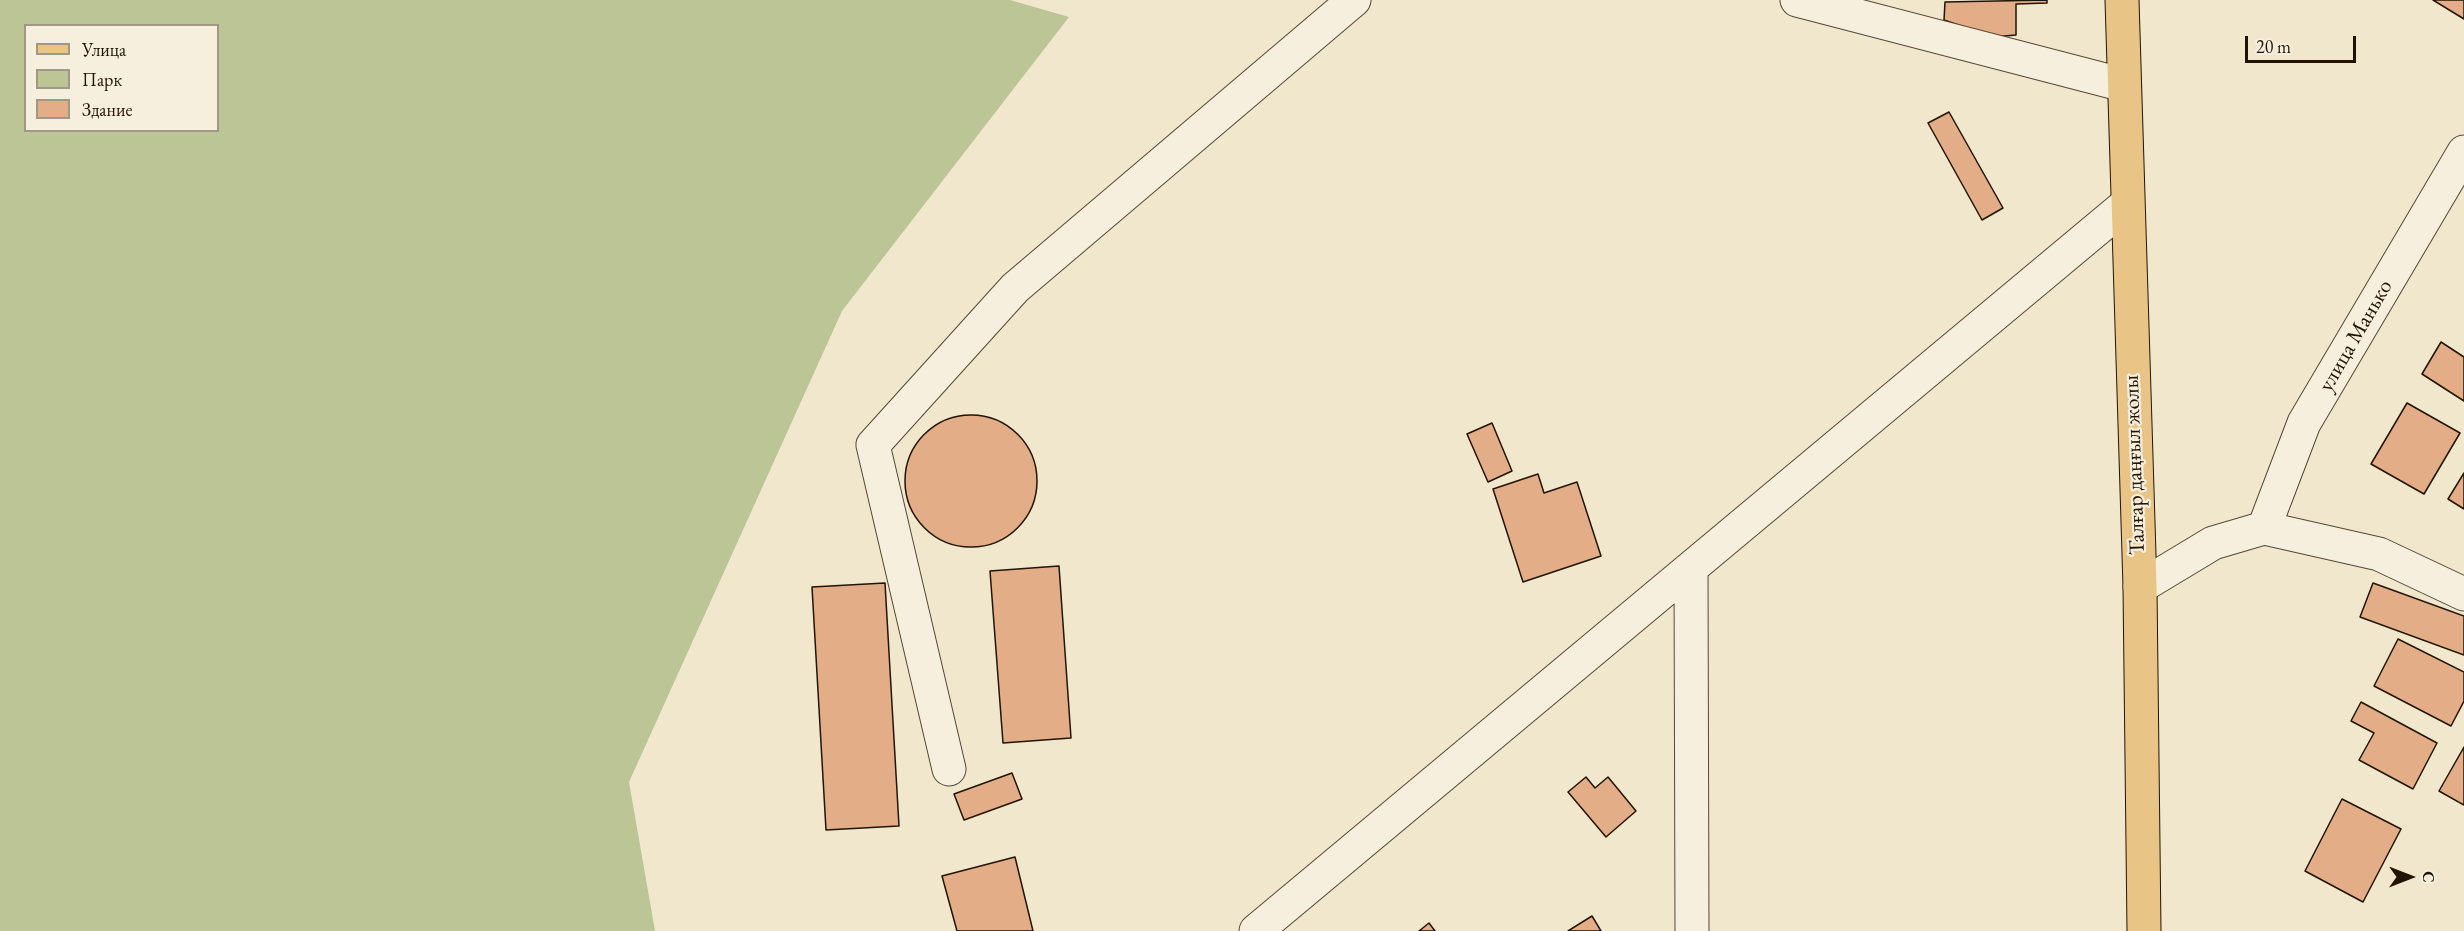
<!DOCTYPE html>
<html>
<head>
<meta charset="utf-8">
<style>
  body { margin:0 }
  #map { position:relative; width:2464px; height:931px; overflow:hidden; background:#f1e7cc; font-family:"EB Garamond",serif }
  canvas { display:block }
  .legend { position:absolute; left:24px; top:24px; width:195px; height:108px; box-sizing:border-box; background:#f6efde; border:2px solid #a19786; margin:0; padding:8px 10px; list-style:none; font-size:18px; color:#211403 }
  .legend li { display:flex; align-items:center; gap:12px; height:30px }
  .legend b { width:30px; border:2px solid #a19786 }
  .north { position:absolute; left:2380px; top:847px; width:60px; height:60px; -webkit-text-stroke:4px #f6efde; paint-order:stroke; rotate:90deg; font-size:16px; font-weight:700; line-height:24px; text-align:center; color:#211403 }
  .north::after { content:''; display:block; margin:auto; width:21px; height:27px; background:#211403; clip-path:polygon(50% 0,100% 100%,50% 72%,0 100%) }
  .scale { position:absolute; left:2245px; top:36px; width:111px; height:27px; box-sizing:border-box; border:3px solid #211403; border-top:0; padding-left:8px; font-size:18px; line-height:21px; white-space:nowrap; color:#211403; -webkit-text-stroke:4px #f6efde; paint-order:stroke }
</style>
</head>
<body>
<div id="map">
<canvas width="2464" height="931"></canvas>
<ul class="legend">
<li><b style="height:8px;background:#e8c486"></b>Улица</li>
<li><b style="height:16px;background:#bcc596"></b>Парк</li>
<li><b style="height:16px;background:#e3ae87"></b>Здание</li>
</ul>
<div class="north">С</div>
<div class="scale">20 m</div>
</div>
<script>
const c = document.querySelector('canvas').getContext('2d');
c.lineJoin = 'round';
function fill(path, color) { c.fillStyle = color; c.fill(path, 'evenodd'); }
function strokePath(path, color, width, dash) { c.strokeStyle = color; c.lineWidth = width; c.lineCap = dash ? 'butt' : 'round'; c.setLineDash(dash || []); c.stroke(path); }
function label(font, color, halo, rows, align = 'center') {
  c.font = font + ' "EB Garamond",serif'; c.lineWidth = 4.5; c.setLineDash([]); c.textBaseline = 'middle'; c.strokeStyle = halo; c.fillStyle = color; for (const [text, x, y, turn = 0] of rows) {
    c.save(); c.translate(x, y); c.rotate((+turn || 0) * Math.PI / 180); c.textAlign = isNaN(turn) ? turn : align; if (halo) c.strokeText(text, 0, 0); c.fillText(text, 0, 0); c.restore();
  }
}
const green = new Path2D(`
  M0 0H1010L1069 17 842 311 629 782 655 931H0ZM26 26H218V130H26Z`);
const building = new Path2D(`
  M2047 0V3L2016 4V35L1993 37 1944 20 1945 2Z
  M2433 0H2464V19Z
  M1949 112 2003 208 1982 220 1928 123Z
  M2441 342 2464 357V401L2422 374Z
  M2407 403 2460 433 2424 494 2371 464Z
  M905 481a66 66 0 1 1 132 0a66 66 0 1 1-132 0Z
  M1492 423 1512 471 1488 482 1467 434Z
  M2464 473V509L2448 499Z
  M1538 474 1544 493 1577 482 1601 556 1523 582 1493 489Z
  M1059 566 1071 738 1003 743 990 571Z
  M885 583 899 826 826 830 812 587Z
  M2373 583 2464 616V655L2360 617Z
  M2398 639 2464 672V701L2451 726 2374 686Z
  M2361 702 2437 743 2413 789 2359 760 2374 733 2351 721Z
  M2464 747V805L2439 791Z
  M1012 773 1022 799 964 820 954 794Z
  M1586 777 1595 788 1608 777 1636 811 1606 837 1568 792Z
  M2342 799 2401 829 2363 902 2305 871Z
  M1015 857 1033 931H957L942 876Z
  M1592 916 1601 931H1568Z
  M1429 923 1435 931H1419Z`);
const minor = new Path2D(`
  M1797 0 2124 85
  M2264 528 2304 423 2464 152
  M1691 568 1692 931
  M2140 587 2213 543 2264 528 2379 554 2464 594
  M949 769 873 445 1015 288 1354 0
  M1256 931 2127 204`);
const major = new Path2D(`
  M2122 0 2140 587 2144 931`);
const streetNames = [
  ["улица Манько",2356,336,-60],
  ["Талғар даңғыл жолы",2135,465,-92]
];
fill(green, '#bcc596');
fill(building, '#e3ae87');
strokePath(building, '#211403', 1.5);
strokePath(minor, '#554935', 35);
strokePath(major, '#211403', 35);
strokePath(minor, '#f6efde', 33);
strokePath(major, '#e8c486', 33);
label('22px', '#211403', '#f6efde', streetNames);
</script>
</body>
</html>
